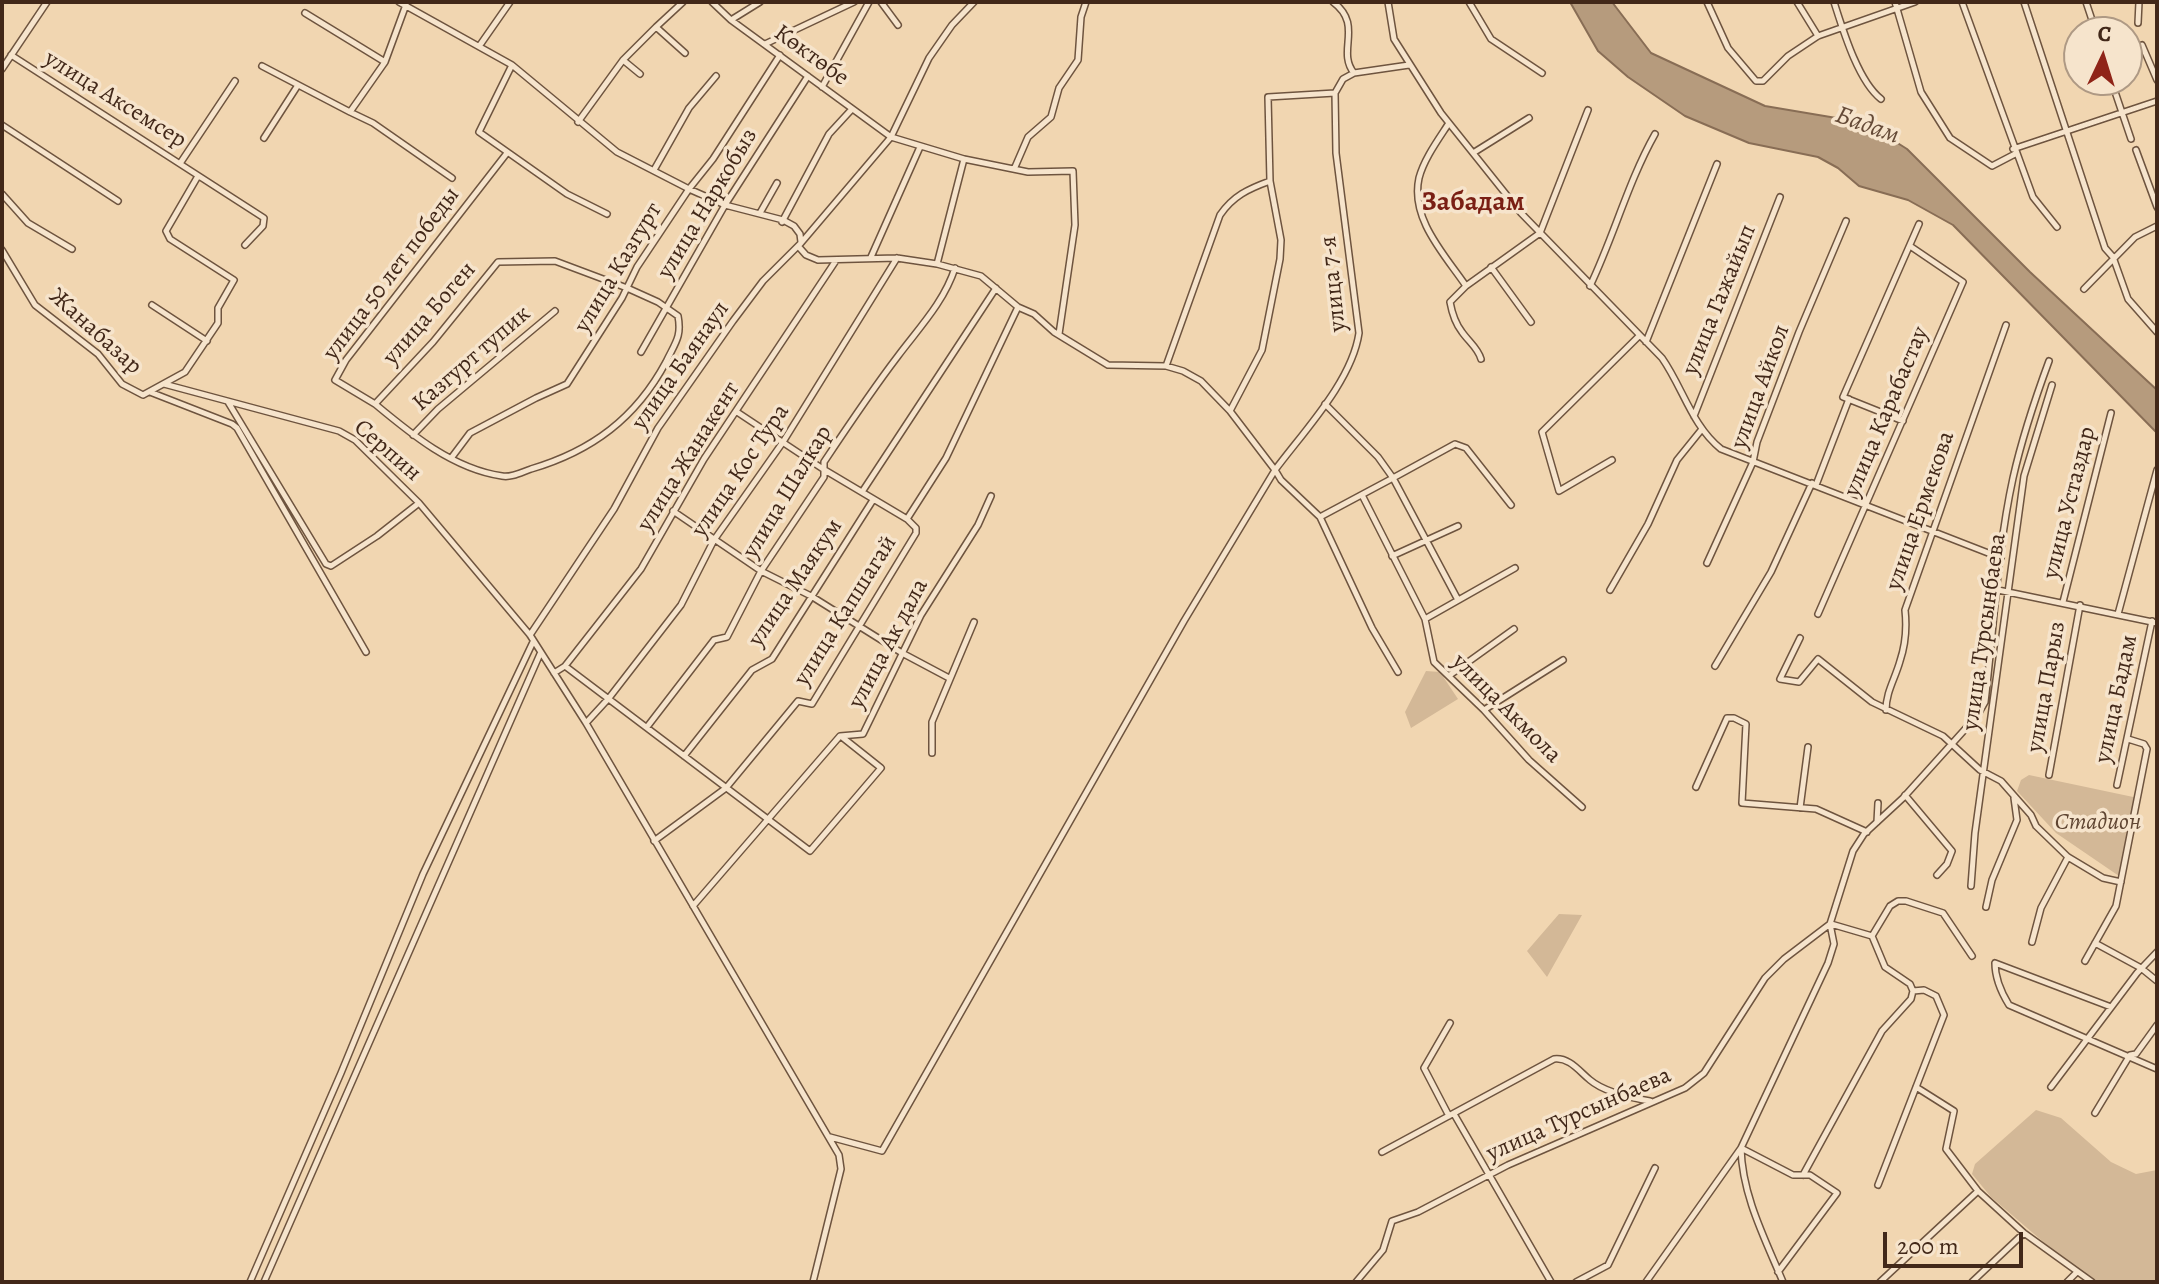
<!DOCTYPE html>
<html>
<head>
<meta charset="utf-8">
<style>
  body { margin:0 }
  #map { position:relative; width:2159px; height:1284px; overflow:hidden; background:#f1d6b1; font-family:Alegreya,serif }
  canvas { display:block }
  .frame { position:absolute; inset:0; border:4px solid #422819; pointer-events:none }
  .north { position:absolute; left:2063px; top:16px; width:80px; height:80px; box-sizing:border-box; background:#f6e4cc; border:2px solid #ae9984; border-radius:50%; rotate:4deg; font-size:22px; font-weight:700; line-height:32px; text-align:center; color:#422819 }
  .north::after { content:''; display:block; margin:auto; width:28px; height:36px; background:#8f2418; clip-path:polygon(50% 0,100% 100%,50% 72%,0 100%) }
  .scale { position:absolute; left:1883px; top:1232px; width:140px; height:36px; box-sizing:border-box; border:4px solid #422819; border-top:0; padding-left:10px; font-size:24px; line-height:28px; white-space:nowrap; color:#422819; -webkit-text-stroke:6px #f6e4cc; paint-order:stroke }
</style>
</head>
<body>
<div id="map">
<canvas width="2159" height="1284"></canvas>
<div class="frame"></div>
<div class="north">С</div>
<div class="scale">200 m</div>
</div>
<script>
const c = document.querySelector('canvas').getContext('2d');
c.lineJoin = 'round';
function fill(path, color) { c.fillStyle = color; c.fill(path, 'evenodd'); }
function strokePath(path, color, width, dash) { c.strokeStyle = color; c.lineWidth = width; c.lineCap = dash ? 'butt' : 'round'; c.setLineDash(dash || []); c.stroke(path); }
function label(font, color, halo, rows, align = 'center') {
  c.font = font + ' Alegreya,serif'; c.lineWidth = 7; c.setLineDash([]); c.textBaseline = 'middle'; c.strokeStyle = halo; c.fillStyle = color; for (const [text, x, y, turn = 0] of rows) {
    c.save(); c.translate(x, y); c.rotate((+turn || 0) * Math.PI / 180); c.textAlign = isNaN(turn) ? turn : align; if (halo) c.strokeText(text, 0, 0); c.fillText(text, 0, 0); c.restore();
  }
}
const green = new Path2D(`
  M1426 671 1440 672 1458 699 1411 728 1405 712Z
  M2029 775 2138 798 2119 876 2056 833 2017 791 2021 780Z
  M1559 914 1582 915 1547 977 1527 951Z
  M2036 1110 2061 1118 2111 1162 2136 1174 2157 1170V1282H2090L1991 1197 1972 1174 1975 1164Z`);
const water = new Path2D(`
  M1570 2H1612L1651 53 1765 106 1866 123 1907 149 2030 272 2157 390V433L1953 225 1908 200 1859 186 1838 168 1818 157 1749 143 1685 116 1628 77 1598 51Z`);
const minor = new Path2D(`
  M399 2 512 65 617 152 689 189 725 205 783 220 794 226 800 234 801 242
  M683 2 656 27 685 53
  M712 2 731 20 891 137 964 159 937 264
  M881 2 898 25
  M1388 2 1394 39 1441 113 1521 213 1662 358C1683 388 1692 426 1721 449L2001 558
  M1469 2 1491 39 1542 73
  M1707 2 1728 48 1756 81H1763L1788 56 1818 36 1915 2
  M1797 2 1818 36
  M1834 2C1843 30 1858 81 1881 99
  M1895 2 1921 92 1950 138 1992 166 2015 154
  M1962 2 2033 197 2057 227
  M2024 2 2105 248 2113 257 2128 299 2157 332
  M2086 2 2096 32
  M731 20 760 2
  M2138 23 2139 2
  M765 44 854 2
  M480 45 510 2
  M2142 45 2157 80
  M11 55 264 218 263 226 245 245
  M385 62 407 2
  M512 65 479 132 567 194 607 214
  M262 66 350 112 385 62 305 13
  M2 69 47 2
  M1354 73 1409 65
  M640 74 623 60 656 27
  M2111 80 2131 139
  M822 87 869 2
  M350 112 373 123 452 178
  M578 122 623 60
  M1449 123C1438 140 1424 159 1419 178 1410 219 1445 255 1466 286L1450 302C1452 313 1455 323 1462 332 1469 342 1478 348 1481 359
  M2 125 118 201
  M264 138 298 85
  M2013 149 2157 101
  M2136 150 2157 207
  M1473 153 1529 118
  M964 159 1028 172 1073 171 1075 225 1059 334
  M181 162 235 81
  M1015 167 1028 137 1051 117 1059 88 1078 60 1081 17 1086 2
  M654 170 689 108 716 76
  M2 194 28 223 72 249
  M760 213 777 183
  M782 222 829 134 852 109
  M798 246 806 255 818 260 897 258 937 264 981 276 1018 307 1034 314 1054 332 1108 365 1166 366 1183 371 1201 381 1230 411 1262 350 1280 259 1281 240 1270 181 1268 97 1335 93 1343 79 1354 73C1336 51 1364 25 1333 2
  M2 250 35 305 98 354 122 384 143 395 185 372 218 323V308L234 280 170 239 166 231 198 176
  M871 257 920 147
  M555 261 627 288 658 302 678 316C682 337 675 343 666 362 636 418 592 451 531 469 522 472 511 478 502 476 453 469 411 434 375 404L433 342 498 262Z
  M1491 267 1531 322
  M1466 286 1540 233 1588 110
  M1590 286C1614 236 1628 182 1655 134
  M2084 289 2135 237 2157 226
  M152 305 207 341
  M1646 342 1717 164
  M641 352 725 205 808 76
  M1166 366 1220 215C1233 196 1248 189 1270 181
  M164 384 339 431 355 440 419 503 530 635 586 723 839 1155 841 1169 813 1282
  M150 392 232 424 237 428 366 652
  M228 402 326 564 331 566 377 536 419 503
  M375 404 335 380 346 360 507 153
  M1325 404 1378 457 1393 478 1455 444 1466 448 1511 505
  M1230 411 1275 470C1304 431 1352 381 1359 333L1336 153 1335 93
  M737 412 823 469 907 519
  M1694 416 1780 197
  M1903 421 1843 397 1919 224
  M413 435 438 409 555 311
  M452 457 470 433 536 398 567 384 622 298 637 267 689 189 713 159 780 55
  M1612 460 1559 491 1542 432 1639 336
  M1816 485 1849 399
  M862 492 996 288
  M1362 495 1425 619 1434 662 1484 710 1529 760 1582 807
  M673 511 761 571 811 596 902 653 949 678
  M1320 517 1393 478 1458 600
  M1392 556 1458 526
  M1707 563 1753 462 1757 442 1799 332 1846 221
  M1610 590 1648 524 1677 460 1702 429
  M1998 590 2157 623
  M2063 602 2111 413
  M1818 614 1963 282 1910 246
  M2118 614 2157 470
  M1425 619 1515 568
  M530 635 614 509 658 428 733 321 763 281 801 243 891 137 929 58 952 25 974 2
  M1800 638 1780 679 1799 682 1818 659 1872 702 1943 736 1980 770 2001 781 2031 815 2036 826 2068 857 2103 878 2121 882
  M565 666 641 569 704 459 835 262
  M1715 666 1771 572 1812 483
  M554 673 565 666 810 851 881 768 842 737
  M1450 675 1514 629
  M1484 710 1563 660
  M1886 710C1886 692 1895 679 1900 661 1906 643 1907 628 1905 610L2006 325
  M586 723 609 698 681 605 714 540 783 442 897 258
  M647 727 714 640 727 637 761 571 824 477V462C848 426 872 390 898 356 919 328 944 302 955 268
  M932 753V722L974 622
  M684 756 752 670 772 659 873 500
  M2049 775 2080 605
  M2117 785 2152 621
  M1696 787 1727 718H1734L1746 724 1742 803 1816 809 1867 832
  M1905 795 1952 851 1947 864 1937 875
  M1800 808 1808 747
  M1877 822 1878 803
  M654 841 726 788 798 701 812 704 916 533V528L907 519 946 458 1018 307
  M1971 886 1975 833 2024 476 2052 385
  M693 906 840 736 863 734 921 615 978 525 991 496
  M1986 907 1992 880 2017 820 2014 798
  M1872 936 1890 906 1898 901H1906L1943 913 1972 956
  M2032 942 2041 908 2068 857
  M2095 943 2141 968 2157 981
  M2085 961 2116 906 2147 749 2144 744 2128 739
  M2111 1007 1995 963C1995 979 2001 992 2009 1005L2157 1069
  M1916 1087 1954 1111 1946 1149 1978 1191 2024 1233 2092 1282
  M2051 1087 2137 973 2157 952
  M2095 1113 2130 1055 2136 1054 2157 1025
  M1454 1114 1551 1282
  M1449 1116 1424 1068 1450 1023
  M830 1137 882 1151 1184 621 1275 470 1281 480 1320 517 1372 628 1398 672
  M1382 1152 1554 1059C1569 1057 1579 1071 1590 1080 1604 1092 1632 1098 1650 1101
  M1803 1175 1882 1031 1911 999 1913 991 1910 984 1885 967 1872 936 1831 924
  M1878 1185 1944 1015 1936 996 1924 990 1913 991
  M250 1282 341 1073 423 874 533 642
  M264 1282 540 654
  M1356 1282 1383 1250 1392 1221 1418 1212 1508 1165 1685 1088 1704 1073 1765 978 1784 959 1830 924 1853 851 1864 834 1903 798 1977 716 1985 702C1994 628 1997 551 2013 478 2022 438 2035 399 2049 361
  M1576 1282 1608 1265 1655 1168
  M1646 1282 1741 1148 1793 1175H1810L1837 1193 1778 1272
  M1783 1282C1765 1239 1742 1195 1741 1148L1828 963 1834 944 1830 924
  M1880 1282 1978 1191
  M1972 1282 2024 1233
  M2067 1282 2077 1272`);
const streetNames = [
  ["Көктөбе",811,56,36],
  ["улица Аксемсер",115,100,32],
  ["улица Наркобыз",708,204,-59],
  ["улица Казгурт",619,268,-59],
  ["улица 50 лет победы",392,274,-53],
  ["улица 7-я",1334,284,-96],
  ["улица Гажайып",1720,300,-68],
  ["улица Боген",430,314,-49],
  ["Жанабазар",95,332,42],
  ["Казгурт тупик",472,359,-41],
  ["улица Баянаул",681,366,-55],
  ["улица Айкол",1761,387,-70],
  ["улица Карабастау",1887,412,-67],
  ["Серпин",387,451,41],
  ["улица Жанакент",689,457,-58],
  ["улица Кос Тура",741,471,-56],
  ["улица Шалкар",788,492,-59],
  ["улица Устаздар",2070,503,-76],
  ["улица Ермекова",1921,511,-71],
  ["улица Маякум",796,583,-56],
  ["улица Капшагай",846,611,-58],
  ["улица Турсынбаева",1985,632,-82],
  ["улица Ак дала",889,644,-62],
  ["улица Парыз",2047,687,-80],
  ["улица Бадам",2117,699,-78],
  ["улица Акмола",1506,709,45],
  ["улица Турсынбаева",1579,1115,-24]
];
const parkNames = [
  ["Стадион",2098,823]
];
const waterNames = [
  ["Бадам",1867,126,20]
];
const quarterNames = [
  ["Забадам",1473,203]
];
fill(green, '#d3b897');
fill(water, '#b69b7d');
strokePath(water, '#886d55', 2);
strokePath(minor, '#6e543f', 8);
strokePath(minor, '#f6e4cc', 5);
label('24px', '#422819', '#f6e4cc', streetNames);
label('italic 24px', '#5f4532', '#f6e4cc', parkNames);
label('italic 26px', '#654a37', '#f6e4cc', waterNames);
label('bold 28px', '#7a1f14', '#f6e4cc', quarterNames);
</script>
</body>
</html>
